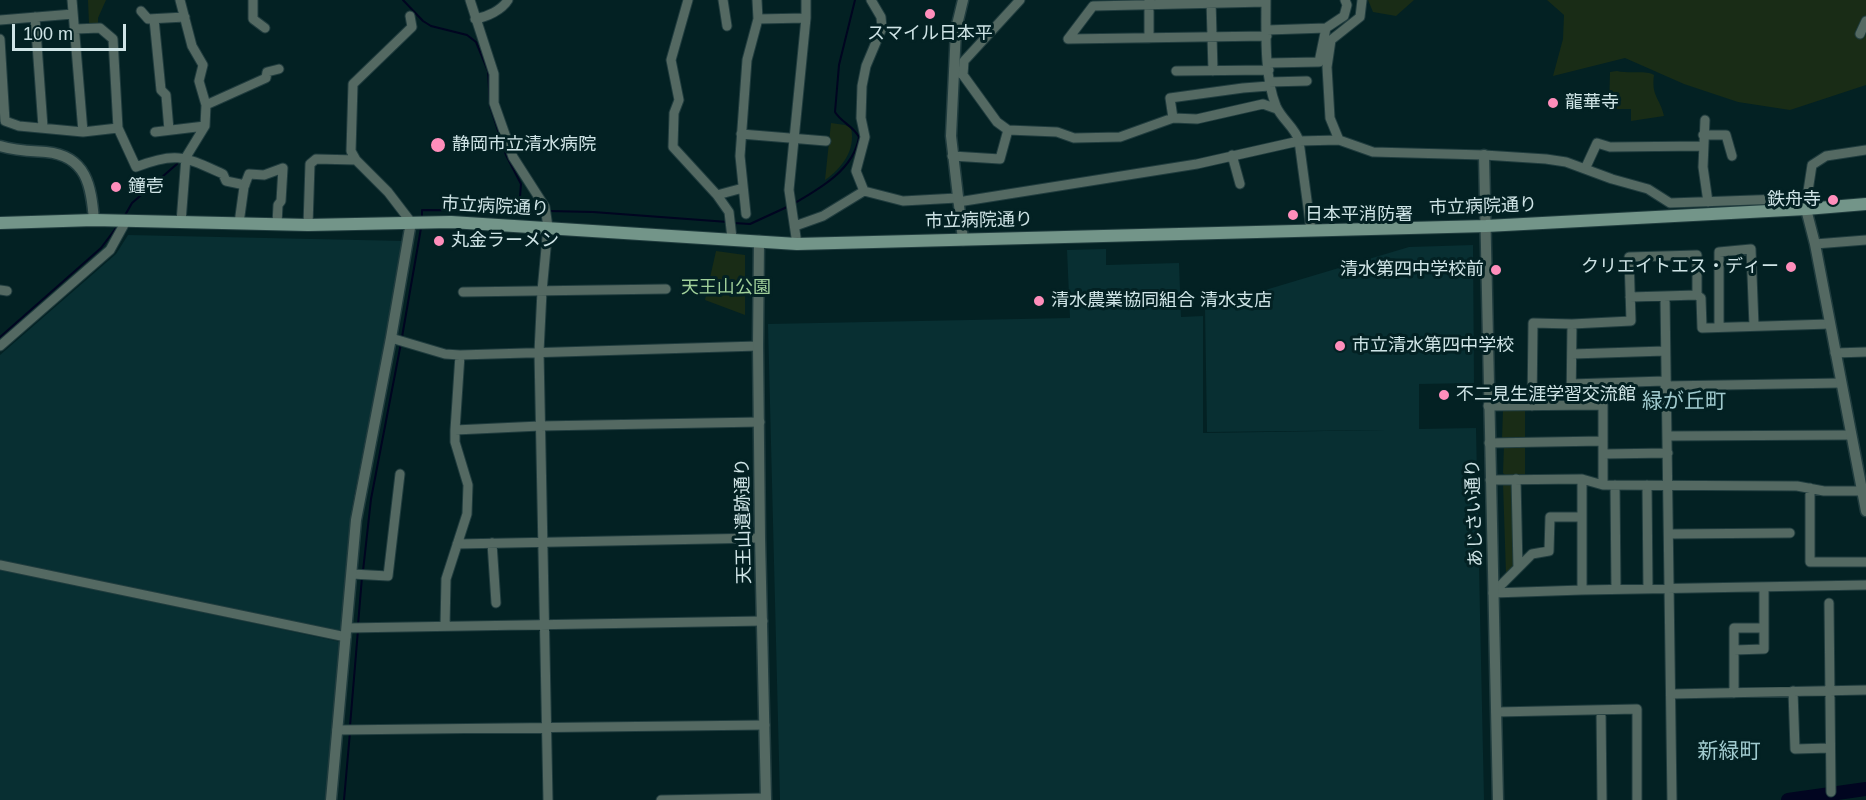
<!DOCTYPE html>
<html>
<head>
<meta charset="utf-8">
<style>
  body { margin:0 }
  #map { position:relative; width:1866px; height:800px; overflow:hidden; background:#032123; font-family:Arial,sans-serif }
  canvas { display:block }
  .scale { position:absolute; left:12px; top:24px; width:114px; height:27px; box-sizing:border-box; border:3px solid #cfe4e6; border-top:0; padding-left:8px; font-size:18px; line-height:21px; white-space:nowrap; color:#cfe4e6; -webkit-text-stroke:4px #032123; paint-order:stroke }
</style>
</head>
<body>
<div id="map">
<canvas width="1866" height="800"></canvas>
<div class="scale">100 m</div>
</div>
<script>
const c = document.querySelector('canvas').getContext('2d');
c.lineJoin = 'round';
function fill(path, color) { c.fillStyle = color; c.fill(path, 'evenodd'); }
function strokePath(path, color, width, dash) { c.strokeStyle = color; c.lineWidth = width; c.lineCap = dash ? 'butt' : 'round'; c.setLineDash(dash || []); c.stroke(path); }
function label(font, color, halo, rows, align = 'center') {
  c.font = font + ' Arial,"Noto Sans JP",sans-serif'; c.lineWidth = 6; c.setLineDash([]); c.textBaseline = 'middle'; c.strokeStyle = halo; c.fillStyle = color; for (const [text, x, y, turn = 0] of rows) {
    c.save(); c.translate(x, y); c.rotate((+turn || 0) * Math.PI / 180); c.textAlign = isNaN(turn) ? turn : align; if (halo) c.strokeText(text, 0, 0); c.fillText(text, 0, 0); c.restore();
  }
}
const built = new Path2D(`
  M128 235 405 241 351 511 341 632 0 562V355L116 254Z
  M1473 245 1474 383 1419 384V429L1476 428 1484 800H780L768 324 1070 318 1067 250 1106 249V265L1179 263 1181 317 1203 316V433L1386 430 1207 432 1205 308 1409 247Z
  M0 569 341 642 327 800H0Z`);
const green = new Path2D(`
  M88 0H106L98 18V23L89 24Z
  M1368 0H1414L1396 16 1373 12Z
  M1547 0H1866V85L1790 110 1738 102 1684 84 1625 58 1553 76 1563 39 1564 15Z
  M1617 71C1629 74 1647 70 1654 75 1651 96 1660 98 1664 116L1631 121V109H1609L1610 72Z
  M831 123 845 125 851 128C856 150 842 168 825 180Z
  M716 251 745 255V315L705 300Z
  M1503 410H1525V440H1502Z
  M1525 444V476H1506L1503 473 1504 445Z
  M1503 483H1513L1515 568 1506 574Z`);
const stream = new Path2D(`
  M403 0 423 21 431 26 467 35 476 42 488 71 490 106 506 155 521 184 520 197 507 210
  M795 203C821 188 854 169 859 137 853 126 841 122 835 112L839 65 855 0
  M548 211 593 212 728 222
  M124 217 132 203 177 164
  M422 219V210L543 211
  M734 223 750 224 787 207
  M0 337 101 248 119 224
  M402 337 421 228
  M363 571 371 499 401 343
  M358 625 362 577
  M350 726 358 630
  M344 800 350 732`);
const river = new Path2D(`
  M1788 800 1866 789`);
const minor = new Path2D(`
  M72 0 83 132
  M180 0 192 46 203 65 199 81 206 105 205 126 186 157 181 222
  M253 0V19L265 28
  M470 0 494 74V103L513 157 545 207 548 227 542 291 539 352 548 800
  M688 0 671 60 679 100 674 113 673 147 717 195 729 212 732 238
  M723 0 727 26
  M1211 0 1213 71
  M1266 0C1266 33 1264 76 1276 106 1282 120 1295 127 1299 141L1311 230
  M1266 2 1093 6 1068 39 1267 36
  M141 11 148 19 185 17
  M410 16 412 27 353 84 351 151 356 160 388 192 411 222
  M35 17 43 127
  M154 19 161 90 166 95 169 130
  M475 19C487 17 502 10 508 0
  M758 19 806 18
  M0 20 73 14
  M75 29 100 28 113 39 118 128 136 167C177 151 185 157 223 174L226 181 245 185
  M1267 30 1326 28
  M1860 34 1866 21
  M1149 38V0
  M0 39 5 121 19 126 83 132 118 128
  M1268 63 1319 62 1326 28 1344 16 1347 5 1345 0
  M954 69 963 75 997 122 1008 130 1057 132 1074 138 1120 137 1173 118 1197 119 1263 104 1277 109
  M1176 71 1269 70
  M963 75 964 61 1020 0
  M1269 82 1307 81
  M206 105 266 78 267 72 279 69
  M1173 118 1170 98 1243 88 1269 86
  M1705 120 1703 167 1708 202
  M155 132 205 126
  M741 134 826 141
  M1703 135H1726L1732 156
  M1339 140 1330 118 1327 67 1331 40 1360 17 1362 0
  M1232 155 1240 184
  M952 156 1000 159 1008 130
  M1585 169 1597 143 1610 147 1703 146
  M864 191 856 171 865 137 861 118 862 86 866 66 882 28 881 17 871 0
  M717 195 743 188
  M958 202 1197 164 1299 141 1339 140 1373 152 1484 155 1546 159 1566 162 1612 179 1648 189 1670 203 1782 199 1806 200
  M1806 204 1812 165 1826 156 1866 150
  M746 214 740 156 747 60 758 19 757 0
  M239 223 244 187 249 174 264 175 283 168 281 201 278 205 277 224
  M308 225 310 164 316 159 356 160
  M795 226 823 216 864 191 903 201 957 198
  M797 244 789 190 806 18V0
  M1815 244 1866 240
  M0 290 7 291
  M463 292 666 289
  M1630 297 1697 295
  M1665 297 1672 800
  M1719 327V252L1751 249 1754 326
  M391 338 445 354 460 355 758 346
  M0 346 110 250 126 221
  M1835 353 1866 352
  M1572 354 1665 351
  M1571 384 1665 381
  M1665 386 1841 383
  M1571 405 1572 324
  M1488 406 1603 405V485
  M1532 406 1533 323 1572 324 1631 321 1629 257 1697 255V295L1701 298 1702 328 1830 324
  M455 430 460 355
  M1667 436 1851 435
  M1489 443 1603 441
  M1603 454 1668 453
  M1516 479 1518 568
  M1582 479V590
  M1490 480 1582 479 1603 485 1797 486 1824 491H1862
  M1615 485 1616 589
  M1647 485 1648 589
  M1810 488V562H1866
  M1669 534 1790 533
  M492 543 496 603
  M457 544 760 538
  M0 565 346 637
  M352 574 388 576 400 474
  M1493 593 1582 590 1866 585
  M1493 593 1532 554 1549 551 1550 517H1582
  M1829 603 1831 792
  M445 626 446 579 467 514 468 485 455 442V430L540 426 760 422
  M347 628 763 621
  M1734 650 1764 649V587
  M1793 691 1795 749 1829 748
  M1734 693V628H1764
  M1671 694 1866 690
  M1601 710 1602 800
  M1496 712 1637 709V800
  M337 730 765 725
  M661 800 766 798`);
const tertiary = new Path2D(`
  M963 0 956 29 951 136 963 240
  M0 146C15 151 30 151 46 152 87 156 91 186 94 220
  M1484 155 1498 800
  M1806 209 1815 244 1866 511
  M759 241 758 346 760 538 766 800
  M331 800 356 520 391 338 411 222`);
const secondary = new Path2D(`
  M0 223 94 220 308 225 451 222 797 244 1486 226 1806 209 1866 204`);
const markers = [
  [930,14,6,"#ff8ebb"],
  [1553,103,6,"#ff8ebb"],
  [438,145,8,"#ff8ebb"],
  [116,187,6,"#ff8ebb"],
  [1833,200,6,"#ff8ebb"],
  [1293,215,6,"#ff8ebb"],
  [439,241,6,"#ff8ebb"],
  [1791,267,6,"#ff8ebb"],
  [1496,270,6,"#ff8ebb"],
  [1039,301,6,"#ff8ebb"],
  [1340,346,6,"#ff8ebb"],
  [1444,395,6,"#ff8ebb"]
];
const poiNames = [
  ["スマイル日本平",930,34,"center"],
  ["龍華寺",1565,103],
  ["静岡市立清水病院",452,145],
  ["鐘壱",128,187],
  ["鉄舟寺",1821,200,"right"],
  ["日本平消防署",1305,215],
  ["丸金ラーメン",451,241],
  ["クリエイトエス・ディー",1779,267,"right"],
  ["清水第四中学校前",1484,270,"right"],
  ["清水農業協同組合 清水支店",1051,301],
  ["市立清水第四中学校",1352,346],
  ["不二見生涯学習交流館",1456,395]
];
const streetNames = [
  ["市立病院通り",495,207,3],
  ["市立病院通り",1483,207,-2],
  ["市立病院通り",979,221,-1],
  ["あじさい通り",1475,513,-92],
  ["天王山遺跡通り",744,521,-91]
];
const parkNames = [
  ["天王山公園",726,288]
];
const quarterNames = [
  ["緑が丘町",1684,402],
  ["新緑町",1729,752]
];
fill(built, '#082f32');
fill(green, '#192c16');
strokePath(stream, '#010520', 2);
strokePath(river, '#010520', 14);
strokePath(minor, '#203c3e', 11);
strokePath(tertiary, '#203c3e', 13);
strokePath(secondary, '#203c3e', 14);
strokePath(minor, '#546962', 9);
strokePath(tertiary, '#546962', 10);
strokePath(secondary, '#739589', 12);
for (const [x, y, r, color] of markers) { const dot = new Path2D(); dot.arc(x, y, r, 0, 2 * Math.PI); c.fillStyle = color; c.fill(dot); strokePath(dot, '#032123', 2); }
label('18px', '#cfe4e6', '#032123', poiNames, 'left');
label('18px', '#cfe4e6', '#032123', streetNames);
label('18px', '#a0d09a', '#032123', parkNames);
label('21px', '#a1cbcf', '#032123', quarterNames);
</script>
</body>
</html>
